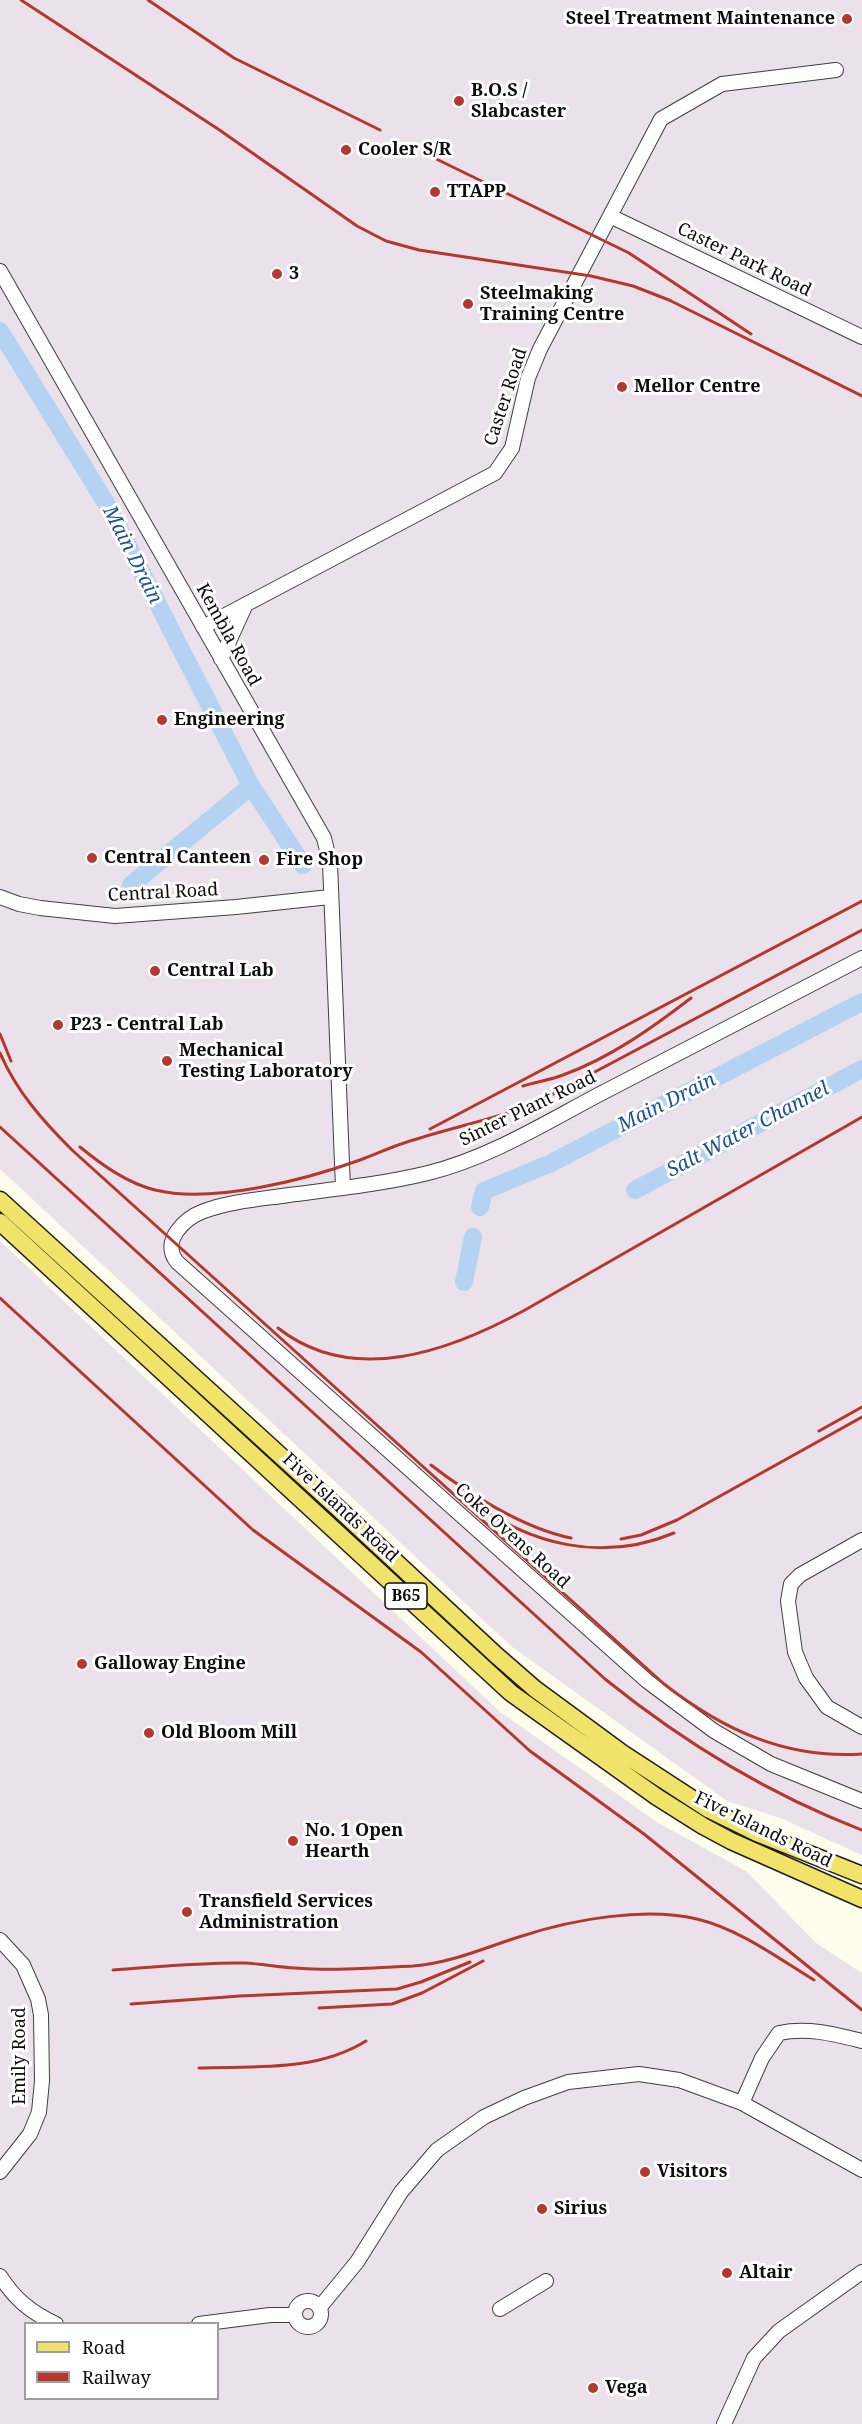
<!DOCTYPE html>
<html>
<head>
<meta charset="utf-8">
<style>
  body { margin:0 }
  #map { position:relative; width:862px; height:2424px; overflow:hidden; background:#fefded; font-family:"Noto Serif",serif }
  canvas { display:block }
  .legend { position:absolute; left:24px; top:2322px; width:195px; height:78px; box-sizing:border-box; background:#fff; border:2px solid #9e9e9e; margin:0; padding:8px 10px; list-style:none; font-size:18px; color:#0c0c0c }
  .legend li { display:flex; align-items:center; gap:12px; height:30px }
  .legend b { width:30px; border:2px solid #9e9e9e }
</style>
</head>
<body>
<div id="map">
<canvas width="862" height="2424"></canvas>
<ul class="legend">
<li><b style="height:8px;background:#f1e26a"></b>Road</li>
<li><b style="height:8px;background:#b4382d"></b>Railway</li>
</ul>
</div>
<script>
const c = document.querySelector('canvas').getContext('2d');
c.lineJoin = 'round';
function fill(path, color) { c.fillStyle = color; c.fill(path, 'evenodd'); }
function strokePath(path, color, width, dash) { c.strokeStyle = color; c.lineWidth = width; c.lineCap = dash ? 'butt' : 'round'; c.setLineDash(dash || []); c.stroke(path); }
function label(font, color, halo, rows, align = 'center') {
  c.font = font + ' "Noto Serif",serif'; c.lineWidth = 6; c.setLineDash([]); c.textBaseline = 'middle'; c.strokeStyle = halo; c.fillStyle = color; for (const [text, x, y, turn = 0] of rows) {
    c.save(); c.translate(x, y); c.rotate((+turn || 0) * Math.PI / 180); c.textAlign = isNaN(turn) ? turn : align; if (halo) c.strokeText(text, 0, 0); c.fillText(text, 0, 0); c.restore();
  }
}
const industrial = new Path2D(`
  M0 0H862V1855L780 1818 727 1801 511 1646 0 1169Z
  M0 1241 500 1712 660 1824 746 1871 816 1943 862 1973V2424H0ZM26 2324H218V2398H26Z`);
const river = new Path2D(`
  M0 331 106 503 251 786 303 865
  M131 885 251 786
  M635 1190 862 1069
  M480 1207 484 1191 551 1163 862 1002
  M464 1282 473 1237`);
const minor = new Path2D(`
  M610 216 862 337
  M0 271 324 838 330 863 343 1188
  M203 627 495 473 512 448 528 378 540 349 661 119 722 84 836 70
  M221 659 246 604
  M0 897 19 904 40 908 115 916 236 907 330 897
  M862 958C775 1003 688 1048 600 1094 545 1123 489 1158 428 1173 383 1184 335 1189 289 1195 261 1199 231 1201 204 1211 185 1218 160 1241 177 1262L647 1681 714 1731 771 1764 862 1801
  M862 1540 800 1575 791 1584 788 1601 795 1652 806 1678 827 1707 862 1727
  M0 1940 23 1965 38 1999 41 2015 42 2081 39 2112 30 2134 0 2172
  M742 2103 762 2058 779 2033C808 2027 834 2034 862 2041
  M0 2276C15 2299 30 2312 56 2324
  M295 2314a13 13 0 1 1 26 0a13 13 0 1 1-26 0Z
  M320 2307 357 2262 401 2192 437 2150 484 2117 524 2098 568 2082 639 2074 679 2080 742 2103 862 2170
  M500 2309 546 2281
  M199 2324 270 2315H295
  M724 2424 754 2358 779 2331 862 2272`);
const major = new Path2D(`
  M0 1200 339 1509 496 1655 535 1689 622 1753 708 1809 757 1833 862 1875
  M0 1222 511 1693 657 1797 703 1826 731 1841 862 1899`);
const rail = new Path2D(`
  M21 0 218 129 357 226 386 241 419 250 591 276 633 286 669 300 862 396
  M148 0 234 58 380 130
  M424 153 629 253 751 334
  M0 1034 11 1061
  M0 1053C17 1092 43 1121 72 1150L664 1684C723 1730 786 1759 862 1754
  M523 1086C536 1082 550 1080 563 1075 610 1058 652 1028 691 998
  M0 1127 605 1679C683 1742 768 1794 862 1830
  M430 1129 862 901
  M80 1147C102 1165 127 1183 155 1190 212 1204 305 1180 360 1160 376 1154 391 1147 407 1142 452 1127 498 1119 542 1100L862 930
  M0 1298 253 1530 421 1652 530 1751 644 1834 862 2010
  M278 1328C353 1387 450 1351 525 1310L862 1117
  M819 1431 862 1407
  M431 1465C467 1493 525 1529 571 1538
  M469 1500C530 1545 602 1563 674 1533
  M621 1539 641 1535 677 1520 862 1417
  M113 1970C157 1967 202 1962 245 1963 262 1964 278 1967 295 1968 334 1971 374 1968 413 1966 452 1963 486 1947 522 1936 574 1919 644 1907 697 1919 739 1929 778 1958 814 1980
  M131 2004 240 1996 397 1989 421 1982 470 1962
  M319 2008 392 2004 422 1993 483 1961
  M199 2068C256 2066 316 2072 366 2041`);
const markers = [
  [847,19,6,"#b4382d"],
  [459,101,6,"#b4382d"],
  [346,150,6,"#b4382d"],
  [435,192,6,"#b4382d"],
  [277,274,6,"#b4382d"],
  [468,304,6,"#b4382d"],
  [622,387,6,"#b4382d"],
  [162,720,6,"#b4382d"],
  [92,858,6,"#b4382d"],
  [264,860,6,"#b4382d"],
  [155,971,6,"#b4382d"],
  [58,1025,6,"#b4382d"],
  [167,1061,6,"#b4382d"],
  [82,1664,6,"#b4382d"],
  [149,1733,6,"#b4382d"],
  [293,1841,6,"#b4382d"],
  [187,1912,6,"#b4382d"],
  [645,2172,6,"#b4382d"],
  [542,2209,6,"#b4382d"],
  [727,2273,6,"#b4382d"],
  [593,2388,6,"#b4382d"]
];
const shields = [
  [406,1596,42]
];
const shieldNames = [
  ["B65",406,1596]
];
const poiNames = [
  ["Steel Treatment Maintenance",835,19,"right"],
  ["B.O.S /",471,91],
  ["Slabcaster",471,112],
  ["Cooler S/R",358,150],
  ["TTAPP",447,192],
  ["3",289,274],
  ["Steelmaking",480,294],
  ["Training Centre",480,315],
  ["Mellor Centre",634,387],
  ["Engineering",174,720],
  ["Central Canteen",104,858],
  ["Fire Shop",276,860],
  ["Central Lab",167,971],
  ["P23 - Central Lab",70,1025],
  ["Mechanical",179,1051],
  ["Testing Laboratory",179,1072],
  ["Galloway Engine",94,1664],
  ["Old Bloom Mill",161,1733],
  ["No. 1 Open",305,1831],
  ["Hearth",305,1852],
  ["Transfield Services",199,1902],
  ["Administration",199,1923],
  ["Visitors",657,2172],
  ["Sirius",554,2209],
  ["Altair",739,2273],
  ["Vega",605,2388]
];
const streetNames = [
  ["Caster Park Road",744,260,26],
  ["Caster Road",506,397,-72],
  ["Kembla Road",228,635,61],
  ["Central Road",163,893,-3],
  ["Sinter Plant Road",528,1109,-26],
  ["Five Islands Road",340,1508,43],
  ["Coke Ovens Road",512,1536,42],
  ["Five Islands Road",763,1830,26],
  ["Emily Road",20,2056,-90]
];
const waterNames = [
  ["Main Drain",132,555,63],
  ["Main Drain",667,1103,-27],
  ["Salt Water Channel",748,1130,-28]
];
fill(industrial, '#ebe1eb');
strokePath(river, '#b4d3f2', 18);
strokePath(minor, '#3f3f3f', 16);
strokePath(major, '#1d1d1d', 19);
strokePath(minor, '#fff', 14);
strokePath(major, '#f1e26a', 16);
strokePath(rail, '#b4382d', 3);
for (const [x, y, r, color] of markers) { const dot = new Path2D(); dot.arc(x, y, r, 0, 2 * Math.PI); c.fillStyle = color; c.fill(dot); strokePath(dot, '#fff', 2); }
for (const [x, y, w] of shields) { const box = new Path2D(); box.roundRect(x - w / 2, y - 13, w, 26, 4.5); c.fillStyle = '#fff'; c.fill(box); strokePath(box, '#0c0c0c', 1.5); }
label('bold 16px', '#0c0c0c', null, shieldNames);
label('bold 18px', '#0c0c0c', '#fff', poiNames, 'left');
label('18px', '#0c0c0c', '#fff', streetNames);
label('italic 20px', '#1d5197', '#fff', waterNames);
</script>
</body>
</html>
